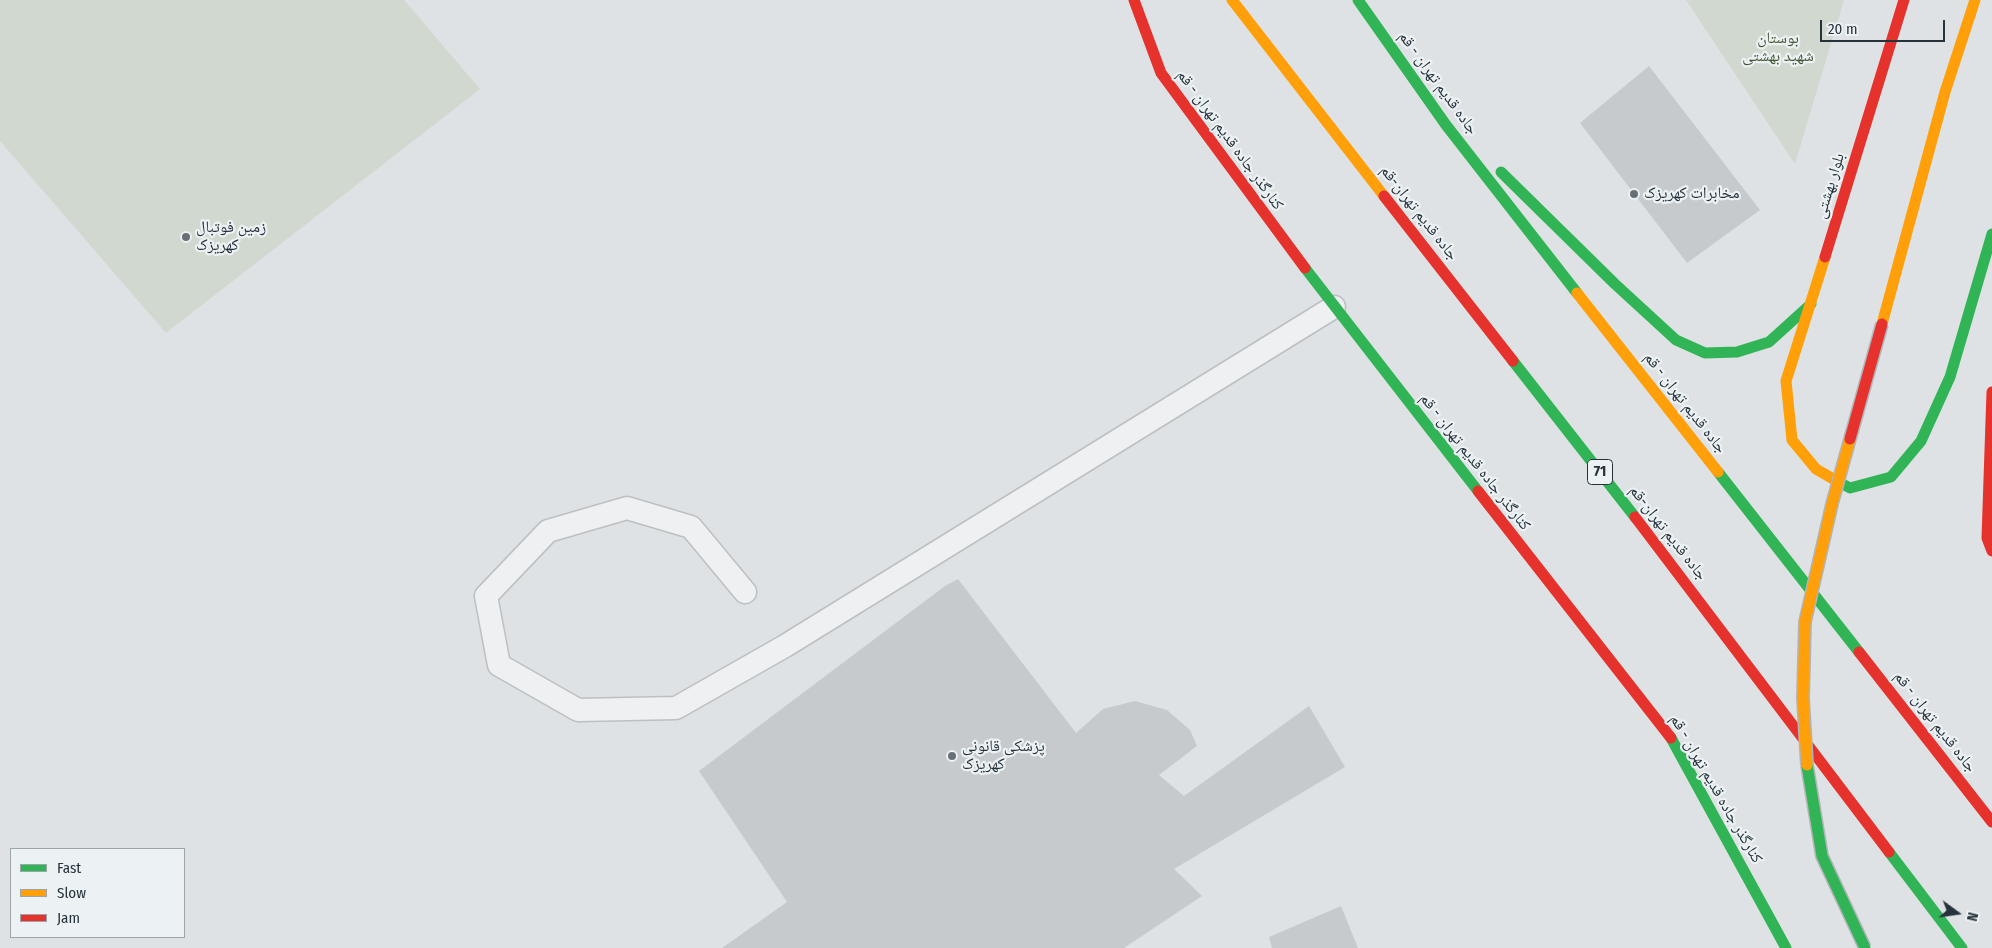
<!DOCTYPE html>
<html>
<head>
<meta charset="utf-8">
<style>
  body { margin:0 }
  #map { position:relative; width:1992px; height:948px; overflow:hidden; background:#dfe2e4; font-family:"Fira Sans Condensed",sans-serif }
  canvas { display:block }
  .legend { position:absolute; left:10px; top:848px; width:175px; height:90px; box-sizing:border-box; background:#ecf1f4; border:1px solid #9da5aa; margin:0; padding:6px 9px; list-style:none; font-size:15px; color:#27333c }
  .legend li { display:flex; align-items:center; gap:10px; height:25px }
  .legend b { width:25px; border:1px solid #9da5aa }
  .north { position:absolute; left:1932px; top:888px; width:50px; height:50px; -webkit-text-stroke:4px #ecf1f4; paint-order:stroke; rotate:104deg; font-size:14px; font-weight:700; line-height:20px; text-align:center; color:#27333c }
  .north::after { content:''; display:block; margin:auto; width:18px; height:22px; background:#27333c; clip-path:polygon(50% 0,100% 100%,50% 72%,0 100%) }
  .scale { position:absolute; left:1820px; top:20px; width:125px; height:22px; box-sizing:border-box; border:2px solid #27333c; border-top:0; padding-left:6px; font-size:15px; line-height:18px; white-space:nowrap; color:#27333c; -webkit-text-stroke:4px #ecf1f4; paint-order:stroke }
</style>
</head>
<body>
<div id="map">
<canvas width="1992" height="948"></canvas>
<ul class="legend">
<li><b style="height:6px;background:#30b455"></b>Fast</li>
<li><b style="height:6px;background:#ff9f0a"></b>Slow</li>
<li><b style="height:6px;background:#e5322d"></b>Jam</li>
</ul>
<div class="north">N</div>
<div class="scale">20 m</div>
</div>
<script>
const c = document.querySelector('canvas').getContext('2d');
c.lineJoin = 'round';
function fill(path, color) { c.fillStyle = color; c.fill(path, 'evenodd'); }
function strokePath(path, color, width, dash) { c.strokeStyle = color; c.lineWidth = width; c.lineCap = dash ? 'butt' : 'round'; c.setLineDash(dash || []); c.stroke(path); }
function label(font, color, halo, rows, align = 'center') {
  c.font = font + ' "Fira Sans Condensed","Noto Naskh Arabic",sans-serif'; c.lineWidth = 4.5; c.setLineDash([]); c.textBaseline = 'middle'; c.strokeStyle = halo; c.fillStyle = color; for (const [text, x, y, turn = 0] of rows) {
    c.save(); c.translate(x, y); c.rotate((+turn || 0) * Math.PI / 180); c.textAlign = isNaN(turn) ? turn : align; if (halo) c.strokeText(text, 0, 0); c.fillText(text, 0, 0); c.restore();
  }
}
const green = new Path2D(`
  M0 0H404L480 89 166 333 0 141Z
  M1686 0H1844L1795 164Z`);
const building = new Path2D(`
  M1649 66 1760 210 1687 263 1580 123Z
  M958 579 1076 733 1103 709 1135 701 1167 710 1190 730 1197 746 1159 775 1184 796 1309 706 1345 767 1174 869 1202 896 1124 948H722L787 902 699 771 945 586Z
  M1341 906 1358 948H1272L1269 937Z`);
const lane = new Path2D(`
  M745 592 691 527 627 508 548 531 486 596 499 665 578 710 676 708 785 646 1334 307`);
const fast = new Path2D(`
  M1358 0 1446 125 1577 293
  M1501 172 1615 284 1676 340 1705 353 1737 352 1769 342 1811 304
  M1305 268 1478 491
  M1513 361 1635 517
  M1718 472 1859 652
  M1835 480 1850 488 1891 477 1921 441 1950 377 1992 234
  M1671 738 1786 948
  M1889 852 1962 948`);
const slow = new Path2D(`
  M1232 0 1384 196
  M1825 257 1786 381 1792 440 1816 469 1835 480
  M1577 293 1718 472
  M1882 324 1945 92 1975 0`);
const jam = new Path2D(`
  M1134 0 1161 73 1305 268
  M1384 196 1513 361
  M1825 257 1904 0
  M1992 392 1987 538 1992 551
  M1478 491 1671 738
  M1635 517 1889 852
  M1859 652 1992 822`);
const fastBridge = new Path2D(`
  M1807 765 1822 856 1865 948`);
const slowBridge = new Path2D(`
  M1807 765 1803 698 1805 622 1832 504 1850 439`);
const jamBridge = new Path2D(`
  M1850 439 1882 324`);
const markers = [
  [1634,194,5,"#677077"],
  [186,237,5,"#677077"],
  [952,756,5,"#677077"]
];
const shields = [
  [1600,472,25]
];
const shieldNames = [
  ["71",1600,472]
];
const parkNames = [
  ["بوستان",1778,39],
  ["شهید بهشتی",1778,57]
];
const streetNames = [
  ["جاده قدیم تهران - قم",1438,83,54],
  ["کنارگذر جاده قدیم تهران - قم",1230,140,54],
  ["بلوار بهشتی",1830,186,-73],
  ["جاده قدیم تهران-قم",1419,213,52],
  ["جاده قدیم تهران - قم",1685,403,52],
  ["کنارگذر جاده قدیم تهران - قم",1475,462,52],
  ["جاده قدیم تهران-قم",1668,533,52],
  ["جاده قدیم تهران - قم",1935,722,52],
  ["کنارگذر جاده قدیم تهران - قم",1716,789,60]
];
const poiNames = [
  ["مخابرات کهریزک",1644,194],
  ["زمین فوتبال",196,228],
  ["کهریزک",196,246],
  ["پزشکی قانونی",962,747],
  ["کهریزک",962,765]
];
fill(green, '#d1d8cf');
fill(building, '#c7cacc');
strokePath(lane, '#bdc0c2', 25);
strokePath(lane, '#eef0f1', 22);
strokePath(fast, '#30b455', 11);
strokePath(slow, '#ff9f0a', 11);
strokePath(jam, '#e5322d', 11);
strokePath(fastBridge, '#b1b5b8', 14, []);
strokePath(slowBridge, '#b1b5b8', 14, []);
strokePath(jamBridge, '#b1b5b8', 14, []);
strokePath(fastBridge, '#30b455', 11);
strokePath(slowBridge, '#ff9f0a', 11);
strokePath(jamBridge, '#e5322d', 11);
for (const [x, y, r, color] of markers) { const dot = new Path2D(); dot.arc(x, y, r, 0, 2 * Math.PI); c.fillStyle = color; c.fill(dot); strokePath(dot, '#ecf1f4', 2); }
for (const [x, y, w] of shields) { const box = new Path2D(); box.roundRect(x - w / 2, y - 12.5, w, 25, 4); c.fillStyle = '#ecf1f4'; c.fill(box); strokePath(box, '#27333c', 1); }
label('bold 15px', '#27333c', null, shieldNames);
label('16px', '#425734', '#ecf1f4', parkNames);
label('16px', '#27333c', '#ecf1f4', streetNames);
label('16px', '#27333c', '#ecf1f4', poiNames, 'left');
</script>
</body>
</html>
